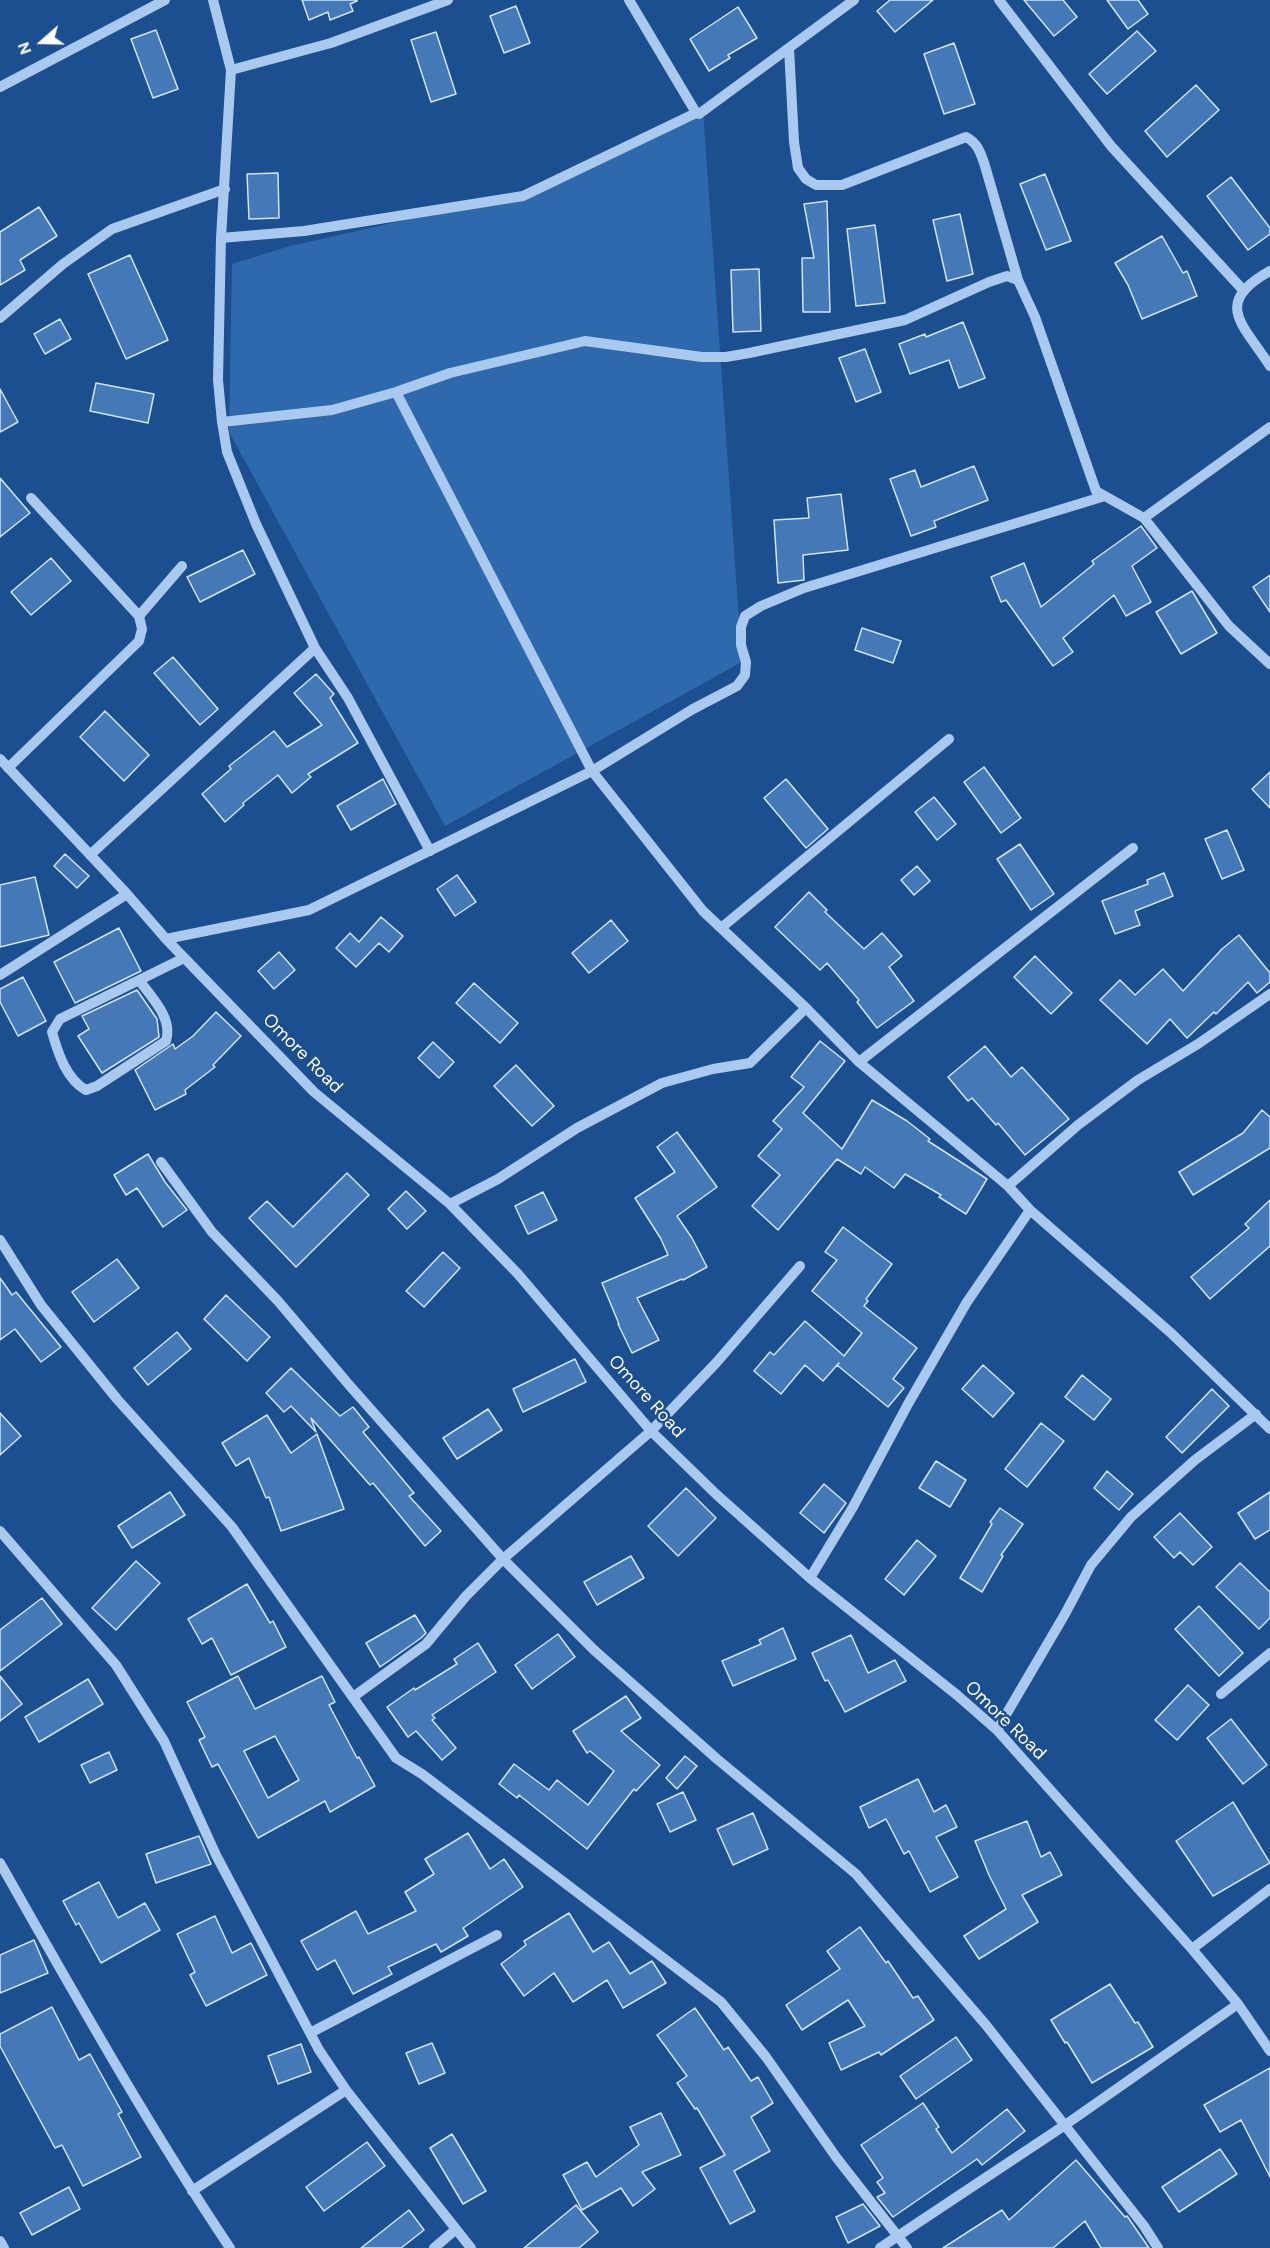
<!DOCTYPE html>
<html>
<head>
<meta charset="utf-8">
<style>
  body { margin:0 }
  #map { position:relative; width:1270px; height:2248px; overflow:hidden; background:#1b4f8f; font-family:"DM Sans",sans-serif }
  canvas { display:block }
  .north { position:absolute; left:12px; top:12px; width:60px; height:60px; -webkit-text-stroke:4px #1b4f8f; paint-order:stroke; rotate:250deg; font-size:16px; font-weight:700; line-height:24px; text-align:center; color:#fff }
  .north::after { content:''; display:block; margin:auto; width:21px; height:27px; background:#fff; clip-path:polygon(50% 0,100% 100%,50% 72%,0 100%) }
</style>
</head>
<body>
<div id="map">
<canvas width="1270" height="2248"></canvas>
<div class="north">N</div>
</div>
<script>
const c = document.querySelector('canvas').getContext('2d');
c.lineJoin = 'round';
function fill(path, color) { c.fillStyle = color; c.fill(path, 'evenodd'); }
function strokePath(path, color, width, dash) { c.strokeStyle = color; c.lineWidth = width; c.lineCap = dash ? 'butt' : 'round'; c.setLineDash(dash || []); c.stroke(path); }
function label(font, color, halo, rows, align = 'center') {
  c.font = font + ' "DM Sans",sans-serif'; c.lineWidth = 5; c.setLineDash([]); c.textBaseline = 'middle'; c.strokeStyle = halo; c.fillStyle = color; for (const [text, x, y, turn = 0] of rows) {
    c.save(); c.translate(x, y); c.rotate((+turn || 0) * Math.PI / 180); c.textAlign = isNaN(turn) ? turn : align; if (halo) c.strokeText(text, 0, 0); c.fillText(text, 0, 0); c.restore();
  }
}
const green = new Path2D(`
  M703 111 742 662 445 826 229 432 232 264 290 246 521 194Z`);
const building = new Path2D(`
  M302 0H357V1L350 4 353 11 330 20 328 12 309 20Z
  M890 0H933L895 32 877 11Z
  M1024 0H1063L1077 17 1054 36Z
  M1107 0H1138L1148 14 1128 29Z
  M516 6 530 43 504 53 490 16Z
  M738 7 757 38 728 55 730 58 709 71 690 39Z
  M156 30 178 89 153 98 131 39Z
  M1137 31 1156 51 1107 94 1089 74Z
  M436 32 456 94 431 102 411 40Z
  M954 43 975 104 944 114 924 54Z
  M1196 85 1219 110 1167 157 1145 131Z
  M278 173 279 218 249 219 247 174Z
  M1045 174 1071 241 1046 250 1020 184Z
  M1231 177 1270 228V234L1248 250 1207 196Z
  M827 201 830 312H803L802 258H814L804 204Z
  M39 207 57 236 20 260 25 270 0 285V232Z
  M960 214 973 274 947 281 933 220Z
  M875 225 885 303 856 306 847 229Z
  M1162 236 1183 273 1187 271 1197 296 1142 319 1128 285 1115 263Z
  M130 255 168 340 126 359 88 274Z
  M759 269 761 331 733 332 731 270Z
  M60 319 71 339 45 354 34 334Z
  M963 322 985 378 959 388 949 360 910 374 899 344 925 334 926 337Z
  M865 349 881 392 856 402 839 358Z
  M96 383 154 394 148 423 90 411Z
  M0 389 18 422 0 432Z
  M974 466 988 500 934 521 936 527 911 536 890 479 915 470 921 487Z
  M0 478 30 513 0 537Z
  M841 494 848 550 803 555 804 580 778 583 774 520 809 518 807 498Z
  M1141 526 1157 548 1132 566 1151 602 1126 616 1114 595 1063 638 1073 652 1053 666 1006 600 1001 602 991 577 1024 563 1041 607 1094 564 1092 561Z
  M243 550 255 574 200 602 187 577Z
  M51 558 71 581 31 615 11 592Z
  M1270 575V612L1253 587Z
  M1192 591 1217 633 1181 654 1156 612Z
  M862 628 901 641 893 663 855 650Z
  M173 657 218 709 200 725 154 673Z
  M316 674 334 694 330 698 358 743 308 774 311 777 292 793 278 775 243 803 244 805 225 822 202 794 231 769 229 766 274 731 287 747 322 725 294 693Z
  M105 711 149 755 124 781 80 737Z
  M984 767 1021 818 1001 833 964 782Z
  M1270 772V808L1252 789Z
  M383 779 396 804 351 830 337 806Z
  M786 779 828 829 806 848 764 798Z
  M934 797 956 824 937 840 915 812Z
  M1227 830 1244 870 1222 879 1205 839Z
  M1020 844 1054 894 1031 910 997 859Z
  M65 854 89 876 77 888 54 866Z
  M917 866 930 881 914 895 901 880Z
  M1164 873 1173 896 1135 911 1140 925 1115 934 1102 901 1148 884 1147 880Z
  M457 875 476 902 455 916 437 889Z
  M35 877 49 935 0 947V885Z
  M809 892 827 910 825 912 864 949 882 933 902 956 889 967 914 1001 877 1028 857 1002 859 1000 827 963 820 970 775 927Z
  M381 917 403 936 389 952 379 943 356 967 336 948 350 933 359 942Z
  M611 920 628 941 589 973 572 953Z
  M119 928 141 971 75 1003 54 962Z
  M1239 935 1270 973V982L1257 993 1248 982 1216 1014 1214 1012 1187 1038 1170 1019 1147 1044 1100 1000 1120 980 1135 995 1163 969 1183 991 1222 949Z
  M279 952 295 970 274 989 258 971Z
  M1035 956 1072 993 1051 1014 1014 977Z
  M23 977 46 1021 18 1036 0 1002V989Z
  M474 983 518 1023 500 1043 456 1003Z
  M137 990 157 1019 159 1037 102 1073 78 1036 89 1029 82 1016Z
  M216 1012 241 1036 213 1065 215 1067 185 1090 186 1094 155 1110 135 1070 173 1044 175 1049 193 1036Z
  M820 1041 845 1061 803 1113 842 1149 872 1100 907 1121 930 1139 928 1141 987 1179 966 1214 939 1197 941 1195 905 1174 894 1188 865 1167 861 1174 837 1159 778 1230 752 1206 780 1175 758 1156 782 1129 773 1121 804 1087 791 1077Z
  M433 1042 454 1062 439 1078 418 1058Z
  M985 1046 1011 1077 1022 1067 1069 1119 1025 1155 998 1123 996 1125 972 1098 968 1101 948 1077Z
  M516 1065 554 1106 532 1126 494 1086Z
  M1262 1110 1270 1117V1148L1193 1195 1179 1172 1243 1133Z
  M677 1132 717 1187 677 1216 692 1238 707 1267 683 1280 682 1279 637 1298 659 1340 632 1353 618 1324H619L602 1283 668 1255 661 1239 635 1198 675 1172 657 1147Z
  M148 1154 165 1182 187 1210 163 1227 137 1188 126 1195 114 1175Z
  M347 1173 369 1195 296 1267 249 1218 267 1201 293 1227Z
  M406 1191 426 1211 407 1229 388 1209Z
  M543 1192 557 1220 528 1234 515 1206Z
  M1270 1200V1246L1210 1299 1191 1277 1249 1228 1245 1224Z
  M843 1227 892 1264 866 1299 868 1301 864 1306 917 1348 893 1379 904 1388 888 1407 837 1365 839 1363 823 1381 805 1365 781 1394 754 1371 770 1352 774 1355 805 1321 844 1356 862 1333 812 1291 837 1260 825 1252Z
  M443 1252 460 1268 424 1307 406 1291Z
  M117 1259 139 1288 94 1322 72 1292Z
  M0 1278 12 1295 16 1292 61 1347 41 1362 15 1329 0 1340Z
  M226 1295 270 1337 247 1361 204 1319Z
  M177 1332 191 1349 148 1385 134 1368Z
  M575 1359 586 1382 523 1412 513 1389Z
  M983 1365 1014 1393 993 1417 962 1389Z
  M291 1368 340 1416 353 1407 369 1427 363 1432 414 1493 409 1496 441 1531 425 1546 373 1483 370 1485 311 1418 316 1432 291 1406 284 1412 266 1393Z
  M1082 1375 1111 1399 1094 1420 1065 1397Z
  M1212 1389 1229 1406 1182 1453 1166 1437Z
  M488 1409 502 1430 457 1459 443 1438Z
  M0 1413 21 1436 0 1455Z
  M267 1415 291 1453 317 1434 344 1509 281 1531 269 1497 266 1498 249 1458 236 1466 222 1443Z
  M1041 1423 1064 1441 1027 1487 1005 1469Z
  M936 1461 966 1480 950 1507 919 1488Z
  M1107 1471 1133 1494 1119 1510 1094 1488Z
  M824 1484 846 1503 824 1533 800 1513Z
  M686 1488 716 1518 678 1556 648 1526Z
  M170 1492 185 1515 132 1548 118 1526Z
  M1270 1492V1530L1255 1539 1238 1513Z
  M1000 1508 1023 1524 1001 1555 1003 1556 982 1592 960 1578 992 1524 990 1522Z
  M1180 1513 1212 1547 1193 1565 1180 1552 1174 1558 1154 1537Z
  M917 1540 936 1556 904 1595 885 1579Z
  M631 1556 644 1578 597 1605 584 1582Z
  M136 1561 160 1583 116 1630 92 1608Z
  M1240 1563 1270 1592V1618L1259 1629 1216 1587Z
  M247 1584 270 1623 273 1621 286 1647 231 1675 212 1638 202 1644 188 1619Z
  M42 1598 62 1624 0 1671V1630Z
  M1199 1606 1243 1653 1219 1676 1175 1629Z
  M415 1615 426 1633 421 1638 380 1667 366 1643Z
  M783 1628 796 1659 733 1686 722 1661 761 1644 759 1640Z
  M558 1634 575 1657 532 1689 515 1665Z
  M851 1635 868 1673 895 1660 906 1681 845 1712 828 1680 825 1681 812 1653Z
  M478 1643 496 1672 432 1715 435 1718 432 1720 456 1748 442 1760 416 1731 408 1737 387 1707 414 1688 415 1690 457 1664 454 1659Z
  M0 1676 22 1704 0 1721Z
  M238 1676 255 1709 322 1676 335 1702 329 1705 357 1758 359 1757 375 1786 330 1812 325 1801 258 1838 218 1764 212 1767 199 1740 205 1737 187 1702ZM275 1736 299 1780 268 1798 244 1751Z
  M88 1679 103 1704 39 1742 25 1717Z
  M1188 1685 1209 1705 1177 1740 1155 1720Z
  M626 1696 641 1718 621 1731 660 1765 636 1791 634 1789 587 1849 519 1795 517 1798 499 1784 514 1764 549 1790 557 1780 588 1805 614 1771 590 1751 587 1753 573 1731Z
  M1231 1719 1267 1765 1243 1784 1207 1738Z
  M109 1752 117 1770 90 1783 81 1765Z
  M685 1756 697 1766 677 1789 666 1778Z
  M918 1779 934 1812 946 1805 957 1827 936 1837 958 1877 930 1892 909 1851 904 1854 886 1819 869 1828 860 1807Z
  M683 1792 696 1820 670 1832 657 1804Z
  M1233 1802 1270 1863 1213 1896 1176 1841Z
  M753 1813 768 1849 733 1865 717 1829Z
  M1027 1821 1041 1857 1050 1852 1062 1875 1022 1895 1038 1922 979 1959 964 1936 1006 1909 989 1875 975 1841Z
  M468 1833 490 1869 504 1859 523 1887 463 1928 468 1936 441 1952 436 1944 388 1967 392 1974 353 1994 335 1960 317 1970 301 1941 356 1911 368 1934 416 1911 405 1892 434 1874 425 1859Z
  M199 1836 211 1864 156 1883 146 1854Z
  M99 1882 118 1918 145 1903 160 1930 101 1963 79 1923 76 1925 63 1901Z
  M569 1913 593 1952 609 1942 630 1974 652 1961 666 1983 623 2008 607 1980 573 2002 554 1973 524 1996 501 1964 526 1945 524 1941Z
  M215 1916 232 1953 251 1943 267 1975 206 2006 190 1975 195 1972 177 1934Z
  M860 1927 886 1963 888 1961 913 1998 918 1996 934 2020 881 2055 879 2052 841 2070 829 2043 865 2026 848 2000 802 2030 786 2005 840 1969 827 1951Z
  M34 1940 48 1973 0 1993V1955Z
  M1110 1984 1135 2023 1138 2022 1153 2047 1092 2083 1067 2042 1065 2043 1051 2020Z
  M52 2007 79 2060 90 2054 122 2112 118 2114 141 2157 83 2186 62 2145 55 2148 0 2046V2034Z
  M695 2008 724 2050 728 2047 751 2081 758 2077 773 2103 751 2117 770 2151 734 2171 755 2211 730 2224 700 2168 725 2155 697 2108 695 2109 677 2083 687 2076 657 2035Z
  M956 2037 972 2060 916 2099 900 2076Z
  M432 2043 445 2073 419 2084 406 2053Z
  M301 2044 311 2072 278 2084 268 2056Z
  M1270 2068V2177L1241 2120 1220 2132 1204 2105Z
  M923 2103 939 2127 936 2129 952 2153 1007 2109 1025 2131 982 2165 977 2159 893 2217 877 2197 885 2193 877 2182 883 2178 861 2145Z
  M661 2113 681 2155 642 2172 655 2189 633 2206 621 2188 582 2210 563 2175 587 2162 596 2177 639 2145 630 2127Z
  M452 2134 486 2191 463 2204 430 2148Z
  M367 2142 385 2166 324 2211 306 2187Z
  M1220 2149 1237 2174 1179 2212 1162 2187Z
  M1076 2160 1125 2217 1127 2216 1149 2248H1101L1085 2221 1053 2248H943L1002 2210 1009 2220Z
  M69 2187 80 2209 32 2235 20 2213Z
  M863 2204 880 2226 848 2243 836 2217Z
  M576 2205 598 2232 579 2248H524Z
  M409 2210 424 2230 401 2248H361Z`);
const minor = new Path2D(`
  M213 0 231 70 221 238 218 380 222 422 227 452 256 524 315 648 348 698 430 851
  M629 0 695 111 699 114 854 0
  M999 0 1111 146 1243 290
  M789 48 794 142 798 168 806 179 816 185H842L966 137C978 143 981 154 985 166L1018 280 1035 317 1096 491 1144 518 1229 626 1270 664
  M231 70 331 43 448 0
  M0 87 165 0
  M221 238 304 231 523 196 696 113
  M1270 271C1212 303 1243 324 1270 366
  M0 318 63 264 112 229 225 189
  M396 392 592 771 703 911 806 1008 859 1062 1008 1186 1030 1210 1171 1333 1270 1429
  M222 422 332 410 396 392 450 373 585 341 702 357H726L749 353 905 320 989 282 1007 276 1018 280
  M1144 518 1270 427
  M139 616 182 566
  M0 759 127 894 166 939 314 1092 450 1204 518 1274 651 1431 717 1495 810 1578 957 1695 997 1730 1192 1949 1238 2004 1270 2051
  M8 768 139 641 142 629 139 616 31 498
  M90 855 315 648
  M721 928 949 739
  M166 939 309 910 592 771 693 709 737 686 745 675 746 662 741 645V627L745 616 761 606 804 588 1105 496
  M0 975 127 894
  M139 980C152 998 173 1018 166 1041L97 1086 86 1090C66 1079 58 1053 52 1032L60 1019 184 958
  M859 1062 1133 848
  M161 1162 212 1232 278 1301 350 1386 503 1559 594 1650 717 1759 856 1874 986 2025 1144 2226 1158 2248
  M1008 1186 1078 1125 1138 1080 1198 1044 1270 994
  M450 1204 498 1179 577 1128 662 1083 713 1069 750 1063 806 1008
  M0 1240 41 1305 117 1399 232 1527 396 1758 422 1774 721 2002 766 2057 836 2157 907 2248
  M0 1531 116 1665 164 1741 216 1855 319 2050 346 2090 471 2248
  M810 1578 853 1507 908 1404 967 1302 1030 1210
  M1221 1694 1270 1653
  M353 1697 426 1644 466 1596 503 1559 651 1431 716 1363 800 1266
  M997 1730 1065 1614 1091 1565 1131 1517 1195 1460 1256 1414
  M0 1863C74 1993 147 2124 230 2248
  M1192 1949 1270 1889
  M310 2033 497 1935
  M192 2191 346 2090
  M0 2241 4 2248
  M434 2248 455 2230
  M880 2248 1065 2125 1238 2004`);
const streetNames = [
  ["Omore Road",302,1054,45],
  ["Omore Road",646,1397,48],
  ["Omore Road",1005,1721,44]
];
fill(green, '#2e69ad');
fill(building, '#4478b7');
strokePath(building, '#cfe3fa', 1.5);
strokePath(minor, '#a9c9ee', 10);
label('18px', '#fff', '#1b4f8f', streetNames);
</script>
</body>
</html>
